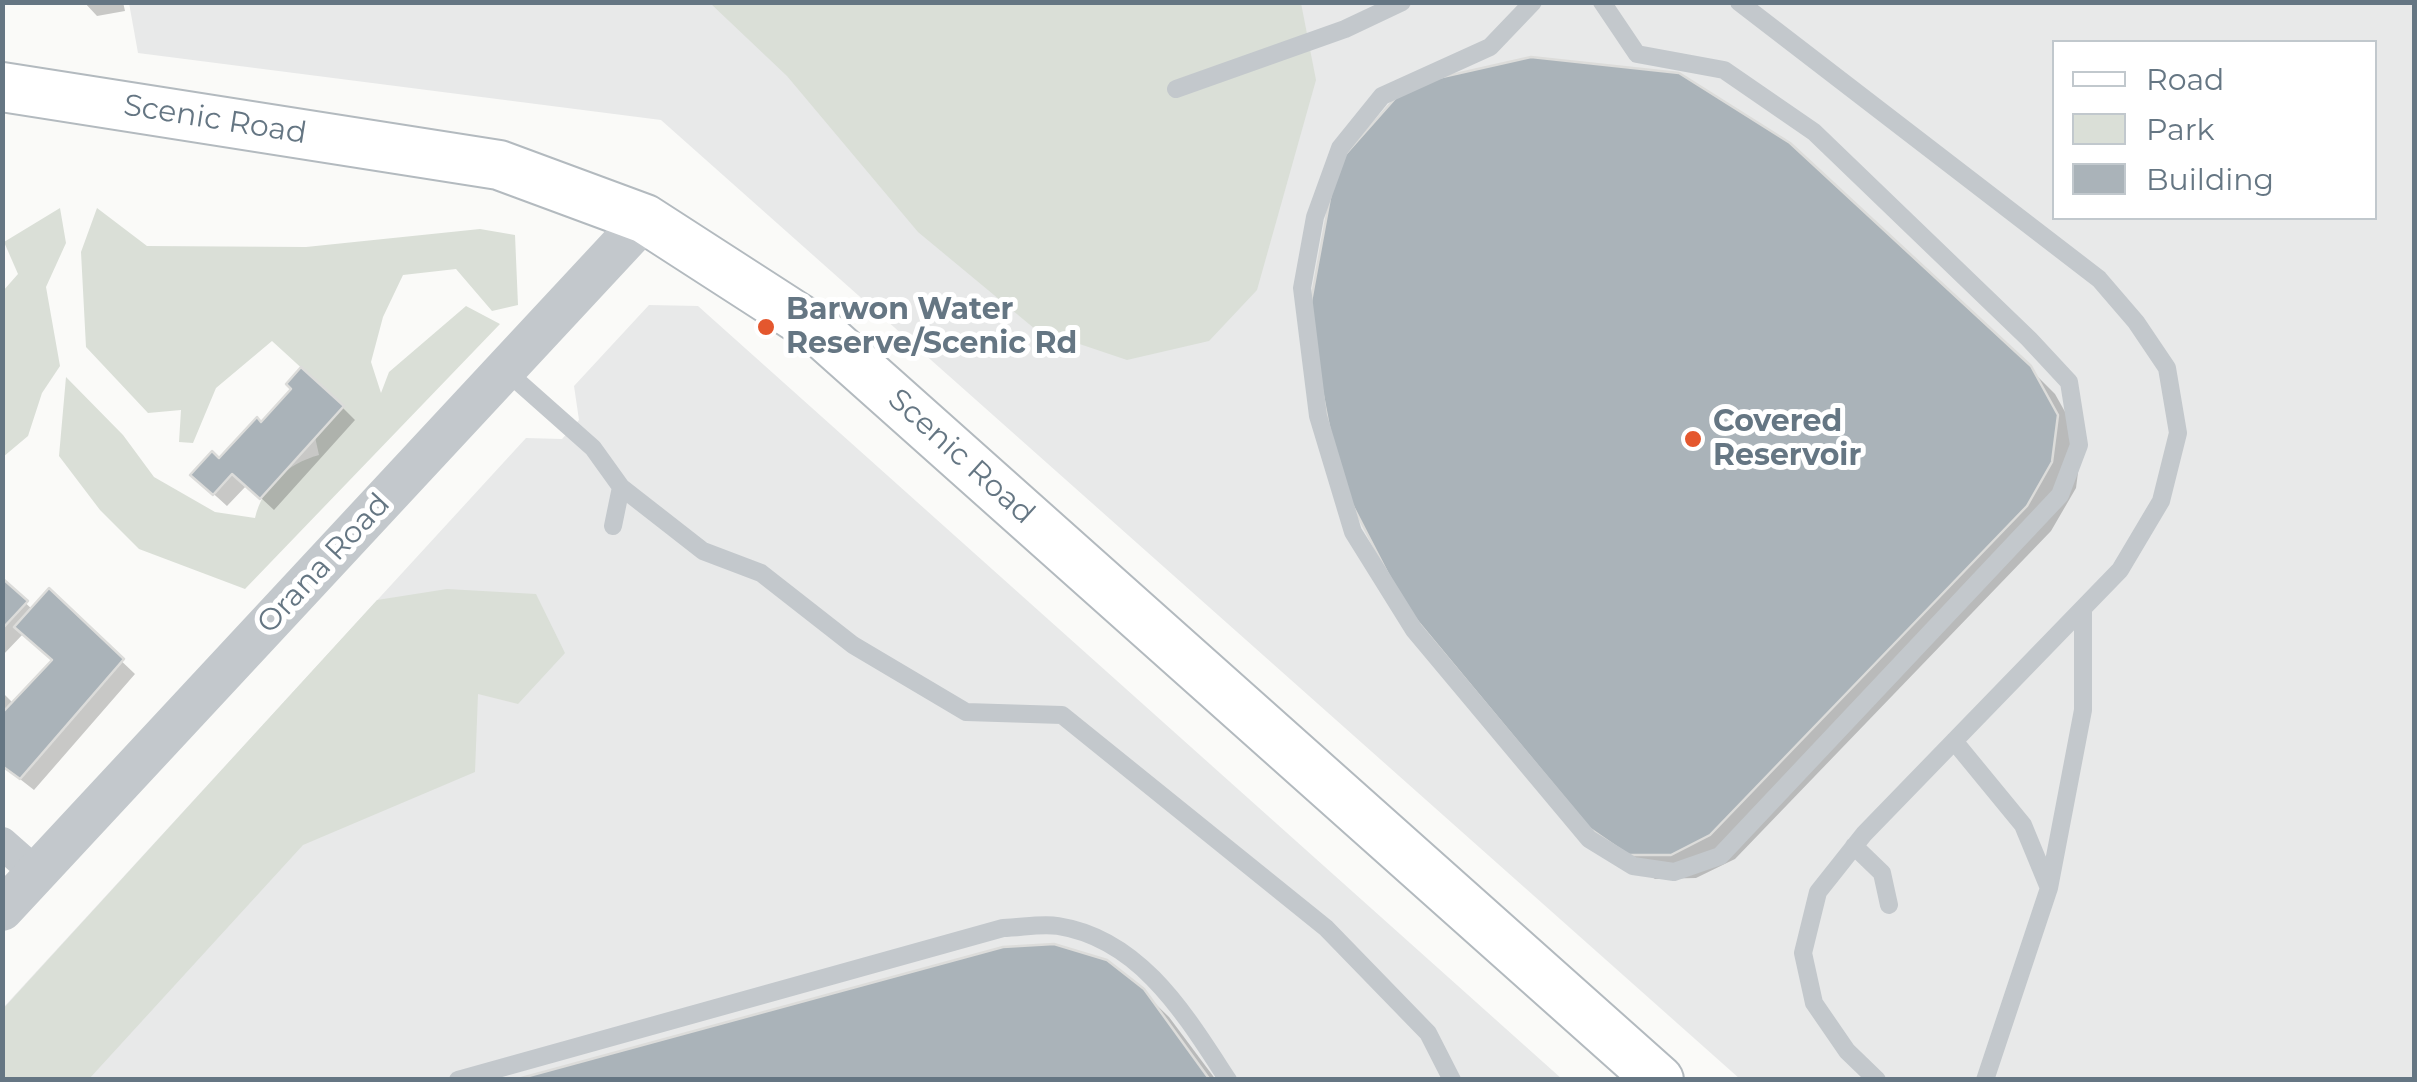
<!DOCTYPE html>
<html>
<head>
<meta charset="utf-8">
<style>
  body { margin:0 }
  #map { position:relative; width:2417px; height:1082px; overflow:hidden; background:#fafaf8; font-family:Montserrat,sans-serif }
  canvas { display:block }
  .frame { position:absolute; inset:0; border:5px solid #657683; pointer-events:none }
  .legend { position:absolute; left:2052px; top:40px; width:325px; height:180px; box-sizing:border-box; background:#fff; border:2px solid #c1c8cd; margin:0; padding:12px 18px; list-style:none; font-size:30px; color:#657683 }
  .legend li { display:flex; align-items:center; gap:20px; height:50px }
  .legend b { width:50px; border:2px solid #c1c8cd }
</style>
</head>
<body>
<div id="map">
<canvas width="2417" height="1082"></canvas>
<div class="frame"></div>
<ul class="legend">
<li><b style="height:12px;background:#fff"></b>Road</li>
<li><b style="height:28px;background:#dadfd7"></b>Park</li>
<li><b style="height:28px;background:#aab3b9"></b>Building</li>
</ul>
</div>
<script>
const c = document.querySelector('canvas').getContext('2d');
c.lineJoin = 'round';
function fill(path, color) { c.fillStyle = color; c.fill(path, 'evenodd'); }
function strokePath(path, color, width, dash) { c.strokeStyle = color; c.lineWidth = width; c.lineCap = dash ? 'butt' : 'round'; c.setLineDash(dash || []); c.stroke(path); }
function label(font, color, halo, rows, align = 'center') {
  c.font = font + ' Montserrat,sans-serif'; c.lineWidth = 10; c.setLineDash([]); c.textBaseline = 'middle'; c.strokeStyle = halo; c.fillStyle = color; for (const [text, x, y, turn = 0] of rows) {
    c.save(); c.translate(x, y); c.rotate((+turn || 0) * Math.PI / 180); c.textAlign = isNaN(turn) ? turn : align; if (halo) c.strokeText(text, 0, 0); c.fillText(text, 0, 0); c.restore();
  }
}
const built = new Path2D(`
  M129 3H2414V1079H1740L661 120 138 53ZM2054 42H2374V218H2054Z
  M649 305 698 306 1562 1079 3 1080 2 1009 526 438 562 439 579 420 574 386Z`);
const green = new Path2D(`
  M710 3H1301L1316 80 1257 290 1209 341 1127 360 1035 329 918 232 787 76Z
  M60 208 66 243 46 287 60 366 42 393 28 436 3 457V291L18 274 4 242Z
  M97 208 147 246 306 247 480 229 515 235 518 305 492 311 456 269 403 275 383 317 371 362 381 393 389 372 466 306 500 324 245 589 139 549 100 510 59 456 66 377 123 435 154 477 215 512 255 518C263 485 287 464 319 455L315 437 343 406 272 341 216 388 193 443 179 442 181 410 148 413 86 347 81 252Z
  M447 589 536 594 565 653 518 704 478 694 475 772 303 845 89 1079H3V1009L377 600Z`);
const shadow = new Path2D(`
  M84 2H123L125 11 97 16Z
  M2029 368 2055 394 2082 442 2076 488 2051 531 1735 859 1696 878 1655 879 1617 852Z
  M342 407 355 420 274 510 247 485 227 506 206 487 220 462 261 425Z
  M2 581 33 610 49 592 135 674 34 790 2 765V692L15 705 55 661 24 633 2 656Z
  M1142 991 1169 1017 1216 1080H523Z`);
const building = new Path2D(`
  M1531 57 1679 73 1790 143 2031 366 2058 415 2052 462 2027 506 1710 835 1671 855H1628L1589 828 1404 605 1339 479 1308 318 1336 165 1407 85Z
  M301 367 344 406 260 499 232 474 213 495 190 475 212 451 219 458 257 417 261 422 291 389 286 384Z
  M2 578 28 601 2 629Z
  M49 588 124 659 20 779 2 766V713L52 660 14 627Z
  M1054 944 1107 960 1144 989 1210 1080H514L1003 947Z`);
const service = new Path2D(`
  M1533 2 1490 47 1382 96 1340 148 1315 217 1302 288 1318 416 1353 532 1414 630 1589 839 1633 866 1674 872 1720 856 2060 495 2079 445 2069 382 2029 339 1814 132 1724 70 1637 54 1602 2
  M1739 2 2099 279 2136 322 2167 368 2178 433 2161 501 2120 570 1864 834 1818 892 1803 953 1814 1003 1847 1051 1877 1080
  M1176 89 1345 29 1402 2
  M505 370 593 448 621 487 703 551 761 573 853 645 966 712 1062 715 1326 928 1428 1033 1452 1080
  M613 526 621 487
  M1954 741 2023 825 2049 888
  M1854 846 1882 873 1889 905
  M458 1080 1003 928C1020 928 1041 923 1058 926 1141 939 1186 1016 1228 1080
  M1985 1080 2049 888 2083 710V608`);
const minor = new Path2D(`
  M2 843 36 873`);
const tertiary = new Path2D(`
  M2 910 645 219`);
const secondary = new Path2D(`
  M2 87 499 165 645 219 820 332 1659 1080`);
const markers = [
  [766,327,10,"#e4572e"],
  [1693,439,10,"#e4572e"]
];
const streetNames = [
  ["Scenic Road",215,120,9],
  ["Scenic Road",961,457,42],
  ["Orana Road",324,564,-47]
];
const poiNames = [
  ["Barwon Water",786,310],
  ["Reserve/Scenic Rd",786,344],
  ["Covered",1713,422],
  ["Reservoir",1713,456]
];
fill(built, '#e8e9e9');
fill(green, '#dadfd7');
fill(shadow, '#0003');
fill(building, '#aab3b9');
strokePath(building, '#dcdcda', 2.5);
strokePath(secondary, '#b3babf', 52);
strokePath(service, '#c3c8cc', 18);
strokePath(minor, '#c3c8cc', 32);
strokePath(tertiary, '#c3c8cc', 42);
strokePath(secondary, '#fff', 48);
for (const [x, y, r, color] of markers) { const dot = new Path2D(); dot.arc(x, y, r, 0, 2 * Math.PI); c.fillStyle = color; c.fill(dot); strokePath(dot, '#fff', 4); }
label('30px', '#657683', '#fff', streetNames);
label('bold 30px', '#657683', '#fff', poiNames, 'left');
</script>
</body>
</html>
